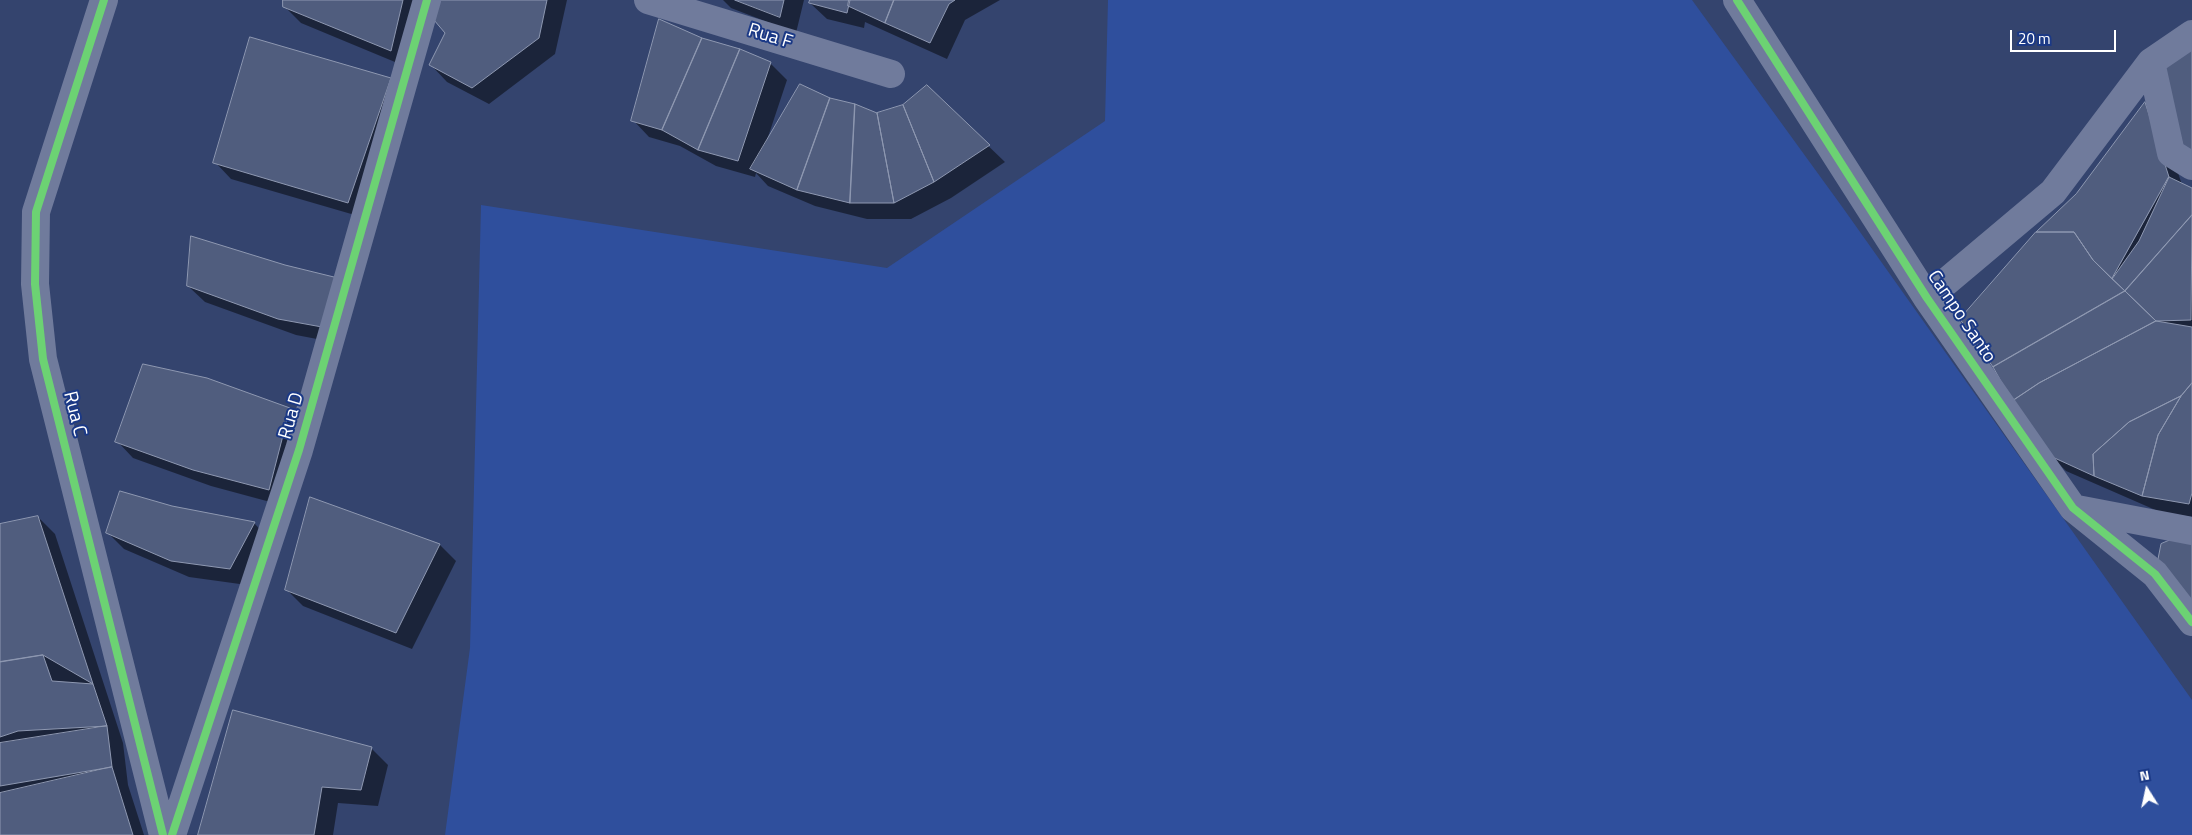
<!DOCTYPE html>
<html>
<head>
<meta charset="utf-8">
<style>
  body { margin:0 }
  #map { position:relative; width:2192px; height:835px; overflow:hidden; background:#34446e; font-family:"Titillium Web",sans-serif }
  canvas { display:block }
  .north { position:absolute; left:2122px; top:765px; width:50px; height:50px; -webkit-text-stroke:4px #1b3986; paint-order:stroke; rotate:350deg; font-size:14px; font-weight:700; line-height:20px; text-align:center; color:#fff }
  .north::after { content:''; display:block; margin:auto; width:18px; height:22px; background:#fff; clip-path:polygon(50% 0,100% 100%,50% 72%,0 100%) }
  .scale { position:absolute; left:2010px; top:30px; width:106px; height:22px; box-sizing:border-box; border:2px solid #fff; border-top:0; padding-left:6px; font-size:15px; line-height:18px; white-space:nowrap; color:#fff; -webkit-text-stroke:4px #1b3986; paint-order:stroke }
</style>
</head>
<body>
<div id="map">
<canvas width="2192" height="835"></canvas>
<div class="north">N</div>
<div class="scale">20 m</div>
</div>
<script>
const c = document.querySelector('canvas').getContext('2d');
c.lineJoin = 'round';
function fill(path, color) { c.fillStyle = color; c.fill(path, 'evenodd'); }
function strokePath(path, color, width, dash) { c.strokeStyle = color; c.lineWidth = width; c.lineCap = dash ? 'butt' : 'round'; c.setLineDash(dash || []); c.stroke(path); }
function label(font, color, halo, rows, align = 'center') {
  c.font = font + ' "Titillium Web",sans-serif'; c.lineWidth = 4; c.setLineDash([]); c.textBaseline = 'middle'; c.strokeStyle = halo; c.fillStyle = color; for (const [text, x, y, turn = 0] of rows) {
    c.save(); c.translate(x, y); c.rotate((+turn || 0) * Math.PI / 180); c.textAlign = isNaN(turn) ? turn : align; if (halo) c.strokeText(text, 0, 0); c.fillText(text, 0, 0); c.restore();
  }
}
const green = new Path2D(`
  M1108 0H1692L1843 208 2192 700V835H445L470 648 481 205 887 268 1105 121Z`);
const shadow = new Path2D(`
  M284 0H425L407 67 301 23 284 6Z
  M442 0H567L555 54 489 104 447 82 431 65 447 33Z
  M723 0H804L796 33 731 8Z
  M811 0H1000L965 20 947 59 865 22 864 28 827 19 810 3Z
  M702 39 770 63 787 80 766 143 829 99 877 114 904 106 927 87 1005 162 951 198 911 219H867L815 206 768 186 756 173 755 177 716 166 680 146 649 137 633 120Z
  M390 79 365 218 231 179 215 162Z
  M2145 104 2161 120 2182 185 2192 190V517L2160 512 2066 471 2049 454 2077 195Z
  M285 266 338 343 296 335 205 302 188 286Z
  M290 409 306 425 285 506 211 486 133 458 117 441Z
  M310 499 440 545 456 561 412 649 303 606 287 590Z
  M172 507 254 523 270 540 247 585 189 577 124 549 107 532Z
  M38 517 55 534 123 743 128 785 144 835H0V526Z
  M372 749 388 765 378 806 338 803 333 835H199Z`);
const building = new Path2D(`
  M283 0H403L391 51 283 7Z
  M441 0H547L539 38 472 88 429 65 445 33 434 20Z
  M735 0H784L780 17Z
  M810 0H850L847 13 809 3Z
  M849 0H894L885 23 848 6Z
  M894 0H955L949 4 930 43 885 23Z
  M659 19 702 38 662 130 631 121Z
  M250 37 391 78 348 203 213 163Z
  M702 38 740 49 698 150 662 130Z
  M740 49 771 62 738 161 698 150Z
  M2192 49V157L2184 151 2164 69Z
  M800 84 830 98 797 190 750 169Z
  M927 85 990 145 934 182 903 105Z
  M830 98 855 104 850 203 797 190Z
  M2145 102 2169 177 2139 241 2112 279 2093 260 2074 232H2036L2076 194Z
  M855 104 877 113 894 203H850Z
  M903 105 934 182 894 203 877 113Z
  M2169 177 2192 188V215L2125 291 2112 279Z
  M2192 215 2191 320 2156 321 2125 291Z
  M2036 232H2074L2093 260 2125 291 1993 367 1960 319Z
  M191 236 285 265 338 278 322 327 278 319 187 286Z
  M2125 291 2156 321 2039 383 2012 401 1993 367Z
  M2156 321 2192 327V383L2181 396 2129 422 2093 454 2094 476 2048 455 2012 401 2039 383Z
  M143 364 207 378 290 408 269 490 193 470 115 442Z
  M2192 383V493L2189 504 2142 496 2158 435 2181 396Z
  M2181 396 2158 435 2142 496 2094 476 2093 454 2129 422Z
  M120 491 172 506 255 522 230 569 171 561 106 533Z
  M310 497 440 544 396 633 285 590Z
  M38 516 93 684 52 681 43 655 0 662V524Z
  M2177 537H2192V607L2155 574 2161 544Z
  M43 655 93 684 107 726 18 731 0 737V662Z
  M233 710 372 747 361 790 322 787 314 835H198Z
  M107 726 112 767 0 786V743Z
  M112 767 133 835H0V793Z`);
const street = new Path2D(`
  M104 0 36 212 35 284 43 359 163 835
  M648 0 891 74
  M1737 0 1927 298 2073 508 2155 574 2192 622
  M2151 62 2171 153 2192 166
  M1927 298 2053 192 2151 62 2192 34
  M2077 509 2192 531
  M172 835 299 450 427 0`);
const cycleway = new Path2D(`
  M104 0 36 212 35 284 43 359 163 835
  M1737 0 1927 298 2073 508 2155 574 2192 622
  M172 835 299 450 427 0`);
const streetNames = [
  ["Rua F",770,37,17],
  ["Campo Santo",1961,317,56],
  ["Rua C",74,414,76],
  ["Rua D",292,416,-74]
];
fill(green, '#2f4f9d');
fill(shadow, '#0007');
fill(building, '#505d7e');
strokePath(building, '#8e98b1', 1);
strokePath(street, '#707b9c', 28);
strokePath(cycleway, '#6cd273', 8);
label('19px', '#fff', '#1b3986', streetNames);
</script>
</body>
</html>
